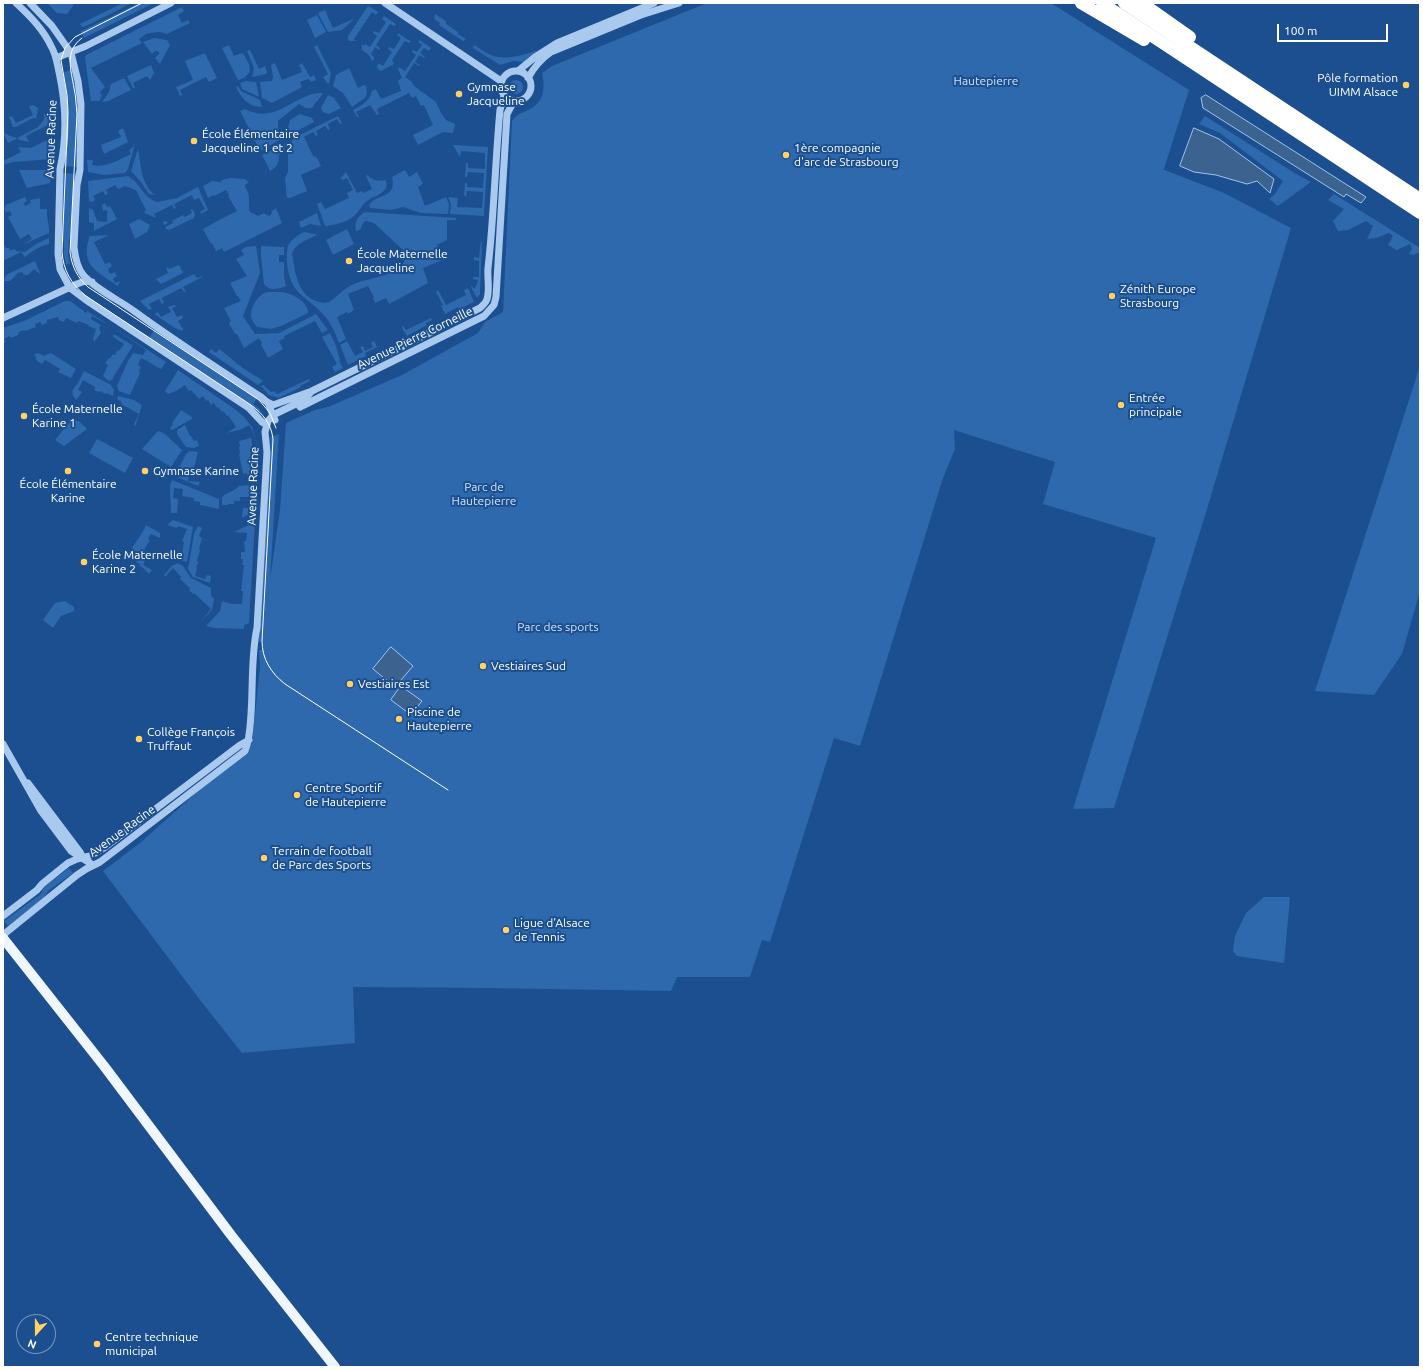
<!DOCTYPE html>
<html>
<head>
<meta charset="utf-8">
<style>
  body { margin:0 }
  #map { position:relative; width:1423px; height:1370px; overflow:hidden; background:#1b4f8f; font-family:Ubuntu,sans-serif }
  canvas { display:block }
  .frame { position:absolute; inset:0; border:4px solid #fff; pointer-events:none }
  .north { position:absolute; left:16px; top:1314px; width:40px; height:40px; box-sizing:border-box; background:#1b4f8f; border:1px solid #7695bc; border-radius:50%; rotate:201deg; font-size:11px; font-weight:700; line-height:16px; text-align:center; color:#fff }
  .north::after { content:''; display:block; margin:auto; width:14px; height:18px; background:#ffd166; clip-path:polygon(50% 0,100% 100%,50% 72%,0 100%) }
  .scale { position:absolute; left:1277px; top:24px; width:111px; height:18px; box-sizing:border-box; border:2px solid #fff; border-top:0; padding-left:5px; font-size:12px; line-height:14px; white-space:nowrap; color:#fff; -webkit-text-stroke:3px #1b4f8f; paint-order:stroke }
</style>
</head>
<body>
<div id="map">
<canvas width="1423" height="1370"></canvas>
<div class="frame"></div>
<div class="north">N</div>
<div class="scale">100 m</div>
</div>
<script>
const c = document.querySelector('canvas').getContext('2d');
c.lineJoin = 'round';
function fill(path, color) { c.fillStyle = color; c.fill(path, 'evenodd'); }
function strokePath(path, color, width, dash) { c.strokeStyle = color; c.lineWidth = width; c.lineCap = dash ? 'butt' : 'round'; c.setLineDash(dash || []); c.stroke(path); }
function label(font, color, halo, rows, align = 'center') {
  c.font = font + ' Ubuntu,sans-serif'; c.lineWidth = 4; c.setLineDash([]); c.textBaseline = 'middle'; c.strokeStyle = halo; c.fillStyle = color; for (const [text, x, y, turn = 0] of rows) {
    c.save(); c.translate(x, y); c.rotate((+turn || 0) * Math.PI / 180); c.textAlign = isNaN(turn) ? turn : align; if (halo) c.strokeText(text, 0, 0); c.fillText(text, 0, 0); c.restore();
  }
}
const green = new Path2D(`
  M47 3H75L67 14 57 13Z
  M123 3H132L86 26 82 27 80 24Z
  M140 3H154L84 38 81 31Z
  M707 3H1051L1189 90 1164 169H1162L1224 193 1291 228 1207 509 1114 808 1073 809 1156 538 1043 504 1055 462 954 430 955 449 943 478 860 746 834 738 770 942 762 940 750 977H677L671 991 485 988 353 987 355 1043 242 1053 200 1000 103 871 140 843 252 743 260 667 259 650H262L263 642H259L271 450 270 437 279 434 270 580 280 510 286 423 315 410 328 407 402 375 478 333 485 322 503 312 512 121C520 111 520 115 530 109 545 101 545 87 542 73L552 66Z
  M368 6 378 12 376 15 372 12 354 39 356 41H350L348 40V36Z
  M182 7 184 11 178 15 182 23 188 20 190 23 167 34 160 32 151 33 146 34 139 39 142 43 91 68 105 87 100 92 102 96 99 101H91L85 58 86 55Z
  M325 10 333 28 353 19V20L342 30 328 32 318 13Z
  M435 14 446 21V24L458 32V34L466 39 463 41 439 25 440 23 434 19Z
  M317 15 326 32 315 38 307 20Z
  M384 16 396 24 394 26 390 24 376 45 380 48 379 50 375 47 371 54 374 57V60L372 61 369 55 362 50V44L364 46 365 44 370 47 377 36 373 33 374 31 379 33 386 22 382 19Z
  M398 33 408 40 411 41 409 43 405 41 392 60 394 64 381 71 377 68 378 63 383 66 392 52 388 49 389 47 394 49 401 38 397 35Z
  M154 38 167 40 170 45 160 64 155 58 159 54V52L155 51 152 54 143 42Z
  M420 40 431 48 429 51 424 48 420 53 425 57 424 58 419 55 415 62 420 65 419 66 414 63 405 77 411 81 414 86 436 102 441 113 446 120 455 124 453 133 443 132 418 145 413 135 433 125 424 105 421 106 416 96 412 98 409 93 377 109 379 114 377 115 370 105 356 112 359 117H357L353 110C362 105 369 102 372 91L376 89 381 99 401 91 398 81 402 78 398 69 399 67 405 71 416 55 412 52 413 50 417 52 422 45 418 42Z
  M229 45 234 56 241 53V54L243 53 249 64 250 72 244 78 238 80 222 48Z
  M317 45 331 73 329 84 327 83 323 77 328 74 314 47Z
  M474 45C480 48 485 53 491 55 505 61 524 55 538 50L523 62 514 61 500 65 473 48Z
  M250 50 259 69 265 66 267 72 266 74 252 77 254 68 247 51Z
  M205 53 217 78 209 82 206 77 180 90 182 95 180 96 176 87 193 80 185 61Z
  M275 63 282 80 302 72 299 65 302 63 310 77 314 75 316 80 311 82 309 79 300 82 302 87 272 103 262 98 260 82 272 81 273 77 271 65Z
  M151 65 154 73 150 80 147 76 133 83 135 88H133L127 76Z
  M349 68 358 88 364 85 366 86 367 93 365 98 352 107 343 93 333 86 336 75Z
  M74 69 78 100V167L63 166 62 73Z
  M124 78 131 90 108 101 102 102 109 92 111 84Z
  M509 87a7 7 0 1 1 14 0a7 7 0 1 1-14 0Z
  M246 81 256 82 259 97 242 89 240 83Z
  M238 86 241 91 260 100 262 107C249 107 241 98 236 87Z
  M320 93H323C322 96 314 104 312 108H306L299 104 278 121V128L283 138 260 151 240 111 245 109C276 125 292 95 320 93Z
  M328 95 334 98 341 108 329 114 323 112 321 108Z
  M33 105 38 108 36 120 35 118H33L16 127H13L9 117 12 116 16 123 33 115 29 106Z
  M44 114H52L54 129 51 131 48 125 26 136 29 142 19 140 18 138 8 143 3 132 10 136 17 138 38 127 44 120Z
  M300 114 312 118 314 122 291 134 288 128 290 120Z
  M338 116 342 123 340 124 337 119 328 124 330 129 328 130 325 126 316 131 318 135 316 136 313 132 304 137 313 156 317 158 321 166 301 175 307 191 290 198H287L285 178 288 172V155L292 145V141L294 138Z
  M1205 116 1296 174 1311 182 1278 206 1269 199 1275 194 1283 181 1220 133 1199 124Z
  M123 128 128 142 104 154 101 145 121 137 118 131Z
  M53 137 52 159 13 162 3 165V161L21 152 18 147 31 148Z
  M133 142 134 148 128 169 125 173 104 175 88 172 87 160H93L92 165C107 168 118 160 131 154L129 150 133 147Z
  M286 143 284 152 279 155C279 163 277 167 270 171L262 155Z
  M453 145 488 147 484 216 450 214 451 204 448 197 458 198 457 207 482 208 483 192 467 191 466 196H464L465 183H467V187L483 188 484 173 468 172 467 177H465L466 163H468V168L485 169V153L461 151 460 157Z
  M138 149C141 165 141 185 155 195L149 194 141 182 131 171Z
  M19 170H51L50 183 27 188Z
  M405 170 409 177 417 172 423 184 418 187 425 206 446 197 449 204 448 214 421 213 403 207 390 210 370 208 369 205C377 193 397 199 392 177Z
  M346 172 357 193 362 191 363 193 372 189 366 176 368 175C372 181 379 181 385 180 392 192 375 195 367 201 362 204 361 209 357 213 350 222 335 225 325 226L317 204 321 202 325 209 349 198 347 193 353 190 347 178 342 180 341 178Z
  M63 173 77 174 73 237 69 239 68 254 70 264 66 265 64 255V242L61 243Z
  M128 176C141 183 142 197 157 202L177 198 198 187 208 210 201 214 200 212 205 209 199 198 194 200 192 195 174 204 176 208 174 209 172 205 154 214 156 218 145 213 144 212 146 210 136 190H134L133 189 125 186 118 189 115 185 106 190 108 194 105 195 103 191 93 196 95 200 92 202 89 201 88 181Z
  M230 178 245 179 249 182 245 185V187C252 198 247 200 250 212L258 216 264 213 269 216 271 215 272 211 276 208 282 223 224 252 222 248 216 251 212 243 211 244 203 229 219 220 237 211 228 196 229 195 226 190 214 196 213 195 208 198 203 186 212 181 221 182 222 180Z
  M1334 194 1420 248V252L1413 255 1409 254 1412 249 1410 244 1397 250 1388 245 1393 236 1389 233 1376 238 1367 239 1373 226 1366 221 1348 230 1338 231 1333 221 1344 209 1328 200Z
  M25 197 27 201 24 203 25 206 31 203 30 200 40 198V209H47C46 217 50 225 49 233L22 245 32 239 29 234 20 239 8 217 12 215 10 211 6 212 4 209 6 205Z
  M105 203 107 207 110 206 117 219 94 231V223L89 222V208L93 210 97 221 107 222V210L103 211 102 205Z
  M190 209 193 210 195 214 194 218 169 230 166 229 165 227 173 223 172 221 164 225 163 222 166 221 168 223 183 215 185 217 192 213Z
  M365 212 456 218V220H447V240L437 245 442 260 423 268 428 283 389 304 386 298 375 303 373 298 374 297 368 286 348 294 354 310 348 314 347 312 337 317 346 339 339 343C335 332 330 321 322 313 314 304 302 298 295 288 288 279 285 258 288 246 290 240 298 235 304 232L316 234 317 235C307 240 296 243 292 253 295 271 297 294 316 301 320 303 324 303 329 302 337 297 344 288 354 284 370 277 406 276 406 254L403 250 374 223 366 221 363 223 360 230 356 231C354 223 357 216 365 212Z
  M317 213 321 226 310 224 301 228 299 222Z
  M139 219 150 225 147 232 135 239 129 224Z
  M347 229 354 244 333 255 326 240Z
  M109 235 94 242 105 264 110 262 112 266 108 269 110 274 115 272 117 276 113 279 115 283 120 281 118 286C104 276 84 268 87 248 87 244 89 240 89 236Z
  M49 238V244C39 246 33 251 25 257L21 252 3 261V244L6 248H9L10 251 15 249 16 251 25 252 36 244Z
  M481 241H482L480 294 477 298 470 285 475 289 478 280 473 279V277H479V261L474 260V257L479 258Z
  M256 246 260 273 243 316 255 334 279 333 316 314 328 330 322 333 315 321 284 336 285 338 279 341 283 349 268 358 261 344 262 343 259 338 244 348 237 334H235L229 323 231 321 224 308 241 301 238 296H237L230 283 247 276 236 259 244 255 241 250 246 247Z
  M261 246 284 247V255H279V262H284V276L286 286C278 289 270 292 264 284L261 256Z
  M35 261 40 273V274L34 269 28 275H24L22 272 18 273 10 281H4V279L6 275Z
  M179 265 183 273 161 284 156 279 168 273 166 268 168 267 169 269Z
  M194 274 197 278 202 276V277L183 287 186 291 184 292 181 288 162 298 164 303 162 304 159 299 149 304 152 309 149 310 140 301Z
  M468 288 474 302 459 309 458 307 445 314 441 306 443 305 436 292 438 290 446 305 466 295 464 290Z
  M267 292C272 292 278 292 283 292 292 294 309 302 308 313L281 326 271 329 257 327C254 323 251 320 251 315 251 306 258 295 267 292Z
  M65 301H70L84 311V312L86 313 87 311 109 325 92 316 91 319 101 325 99 328 101 333 94 342 93 339 96 329 88 326 89 325 78 321 77 323 66 318 64 322 59 320 58 317 47 320V323L42 325 40 322 35 324 36 327 25 331 24 330 19 332 18 335 11 338 10 336 4 339 6 342 3 343V328L24 321Z
  M174 305 177 306 172 308 177 317 182 315 183 318 178 321 182 328 184 327 182 331 175 328 154 314 158 312 161 317 171 312 168 307Z
  M431 318 432 320 426 323 427 325 407 336 402 328V326H403L406 330Z
  M111 326 166 362 161 369C154 366 149 361 141 358L138 365 141 367 139 372 140 373 130 395 119 391 117 386 128 361 133 353 143 355 146 350Z
  M155 329 258 397 253 404 261 410 258 414 148 339Z
  M330 333 336 346 340 360 339 361 343 368 335 372 332 367 337 364 322 337Z
  M114 334 132 345V347L114 376 112 380 109 381 103 376 108 365 105 363 109 358 110 359 113 354 115 355 118 350 119 351 124 344 113 337Z
  M347 341 355 356 363 352 360 347 363 346 365 351 373 347 371 343 374 341 377 347 365 353 366 356 348 365 340 345Z
  M211 349 216 353 219 349C228 355 235 362 244 369 250 373 257 376 263 381L258 385 209 352Z
  M39 353 43 356 51 353 76 369 71 378 58 372 60 369 45 360 42 364 36 360V357L34 354Z
  M1420 366V591L1402 654 1374 695 1315 691Z
  M178 370 236 410 243 416 252 427 256 440 259 454 256 510 242 518 243 508H248L249 497H240V501H234V504H228V505H222V497C227 492 234 492 239 486L251 485 256 487C258 467 261 442 249 425L242 429 227 433 236 427 228 415 227 416 223 411 222 412 218 407 217 408 214 403 211 405 208 400 206 401 203 396 199 399 191 390 189 391 185 385 176 391 168 394 165 391Z
  M84 371 111 385 114 390 113 396 106 393 105 394 100 391 99 392 94 390 95 387 83 380 78 390 82 392 76 400C70 392 72 390 78 383 80 379 82 375 84 371Z
  M309 379 310 381 300 386 301 387 279 398 269 395 261 386 263 385 271 392 274 391 277 394Z
  M118 396 134 400 142 405 135 427 134 424 139 414 121 404 122 402 117 399Z
  M181 410 192 417V419L172 430 170 429 173 424 172 423Z
  M72 419 80 422 87 429 64 446 55 440Z
  M185 425 190 436H191L194 441 197 440 199 446 194 448 186 447 177 434V430Z
  M159 431 165 434 182 450 171 467 142 449 157 432Z
  M251 438C254 452 254 465 252 479L249 482 247 473 243 474 239 454 240 453 239 447H240L239 441Z
  M97 439 133 458 125 473 89 453Z
  M190 451 198 452 192 475H189L188 481 200 482 198 486 177 477 176 474 186 454Z
  M172 480 219 499V509L200 505V502L194 501V498L182 496 183 489 174 488 173 498 178 499 177 513H171L170 486Z
  M173 520 193 527 187 562 181 560 184 542 182 541 187 529 178 526 177 528 167 525Z
  M255 520 249 623 244 625V629L214 628 206 626 220 611 222 601 232 604H242L243 591H241L244 565H242L243 559H241V552H245L244 541H246L247 533 234 532 249 525Z
  M146 525 160 533V538L151 534 148 539 150 540 144 550 149 553 143 565 152 570 149 574 132 557 130 553C133 543 142 536 146 525Z
  M198 526 202 528 199 536 202 538 199 549 201 550H200L197 561 199 562 196 567 197 568 195 576 205 579 207 575 211 576 210 583 193 577 188 569 194 534Z
  M178 563 183 566 191 578 211 588V596L214 599 212 610 200 622 211 609 194 593 193 594 189 590 190 588 180 579 181 577 173 568 165 577 164 575 172 566Z
  M65 601 74 607V611L61 616 53 628 43 620 55 603Z
  M69 868 73 873 48 891 44 898 8 926 4 921 41 894 44 887Z
  M1264 897H1290L1284 963 1237 956 1233 951 1235 936 1246 913Z`);
const water = new Path2D(`
  M1206 95 1366 197 1361 203 1346 194 1344 197 1203 108 1201 98Z
  M1194 128 1219 139 1274 179 1270 193 1257 181 1247 184 1216 175 1194 172 1180 166Z
  M391 647 413 666 395 687 373 669Z
  M401 686 422 701 411 715 391 700Z`);
const minor = new Path2D(`
  M16 3C30 16 43 29 51 46 56 54 57 63 59 72 66 104 67 138 60 169L58 254 60 269 70 288 86 300 249 408 262 422 266 424
  M30 3 52 26 71 53 78 81 81 104 80 170 77 185 74 247C75 257 77 268 84 276 97 290 119 300 134 311 175 341 219 369 261 397L268 403 275 420
  M385 3 501 81
  M56 58 86 46 171 3
  M501 86a15 15 0 1 1 30 0a15 15 0 1 1-30 0Z
  M518 71 535 57 557 43 654 3
  M528 78C534 67 541 59 551 52L641 15 679 3
  M3 318 77 284 85 281 92 282
  M267 402 273 405 312 391 480 308C483 305 486 303 487 299 490 289 487 278 488 268 494 216 495 163 500 110L504 96
  M300 407 484 316 494 305 496 297 507 114 514 101
  M3 744 41 811 71 851 93 865
  M28 783 80 852 83 858
  M3 916 37 890 42 884 68 863 77 859 90 856 104 848 240 745 249 740
  M3 935 77 875 86 869 100 862 245 751C250 739 250 727 251 714 253 687 251 655 257 628L267 452 265 432 268 421 273 415 304 400 312 391`);
const major = new Path2D(`
  M3 938 104 1066 231 1235 335 1367`);
const highway = new Path2D(`
  M1081 3 1144 40
  M1102 3 1420 213
  M1124 3 1420 199
  M1142 3 1190 37`);
const tram = new Path2D(`
  M142 3 75 37 65 48 61 60 67 95 68 112 62 251C63 270 71 284 86 296L251 405C263 414 271 423 273 439L262 641C262 659 271 673 285 684L448 790
  M82 38C64 51 71 70 74 88 76 97 76 105 77 114L70 252C72 267 77 277 88 287L259 400 270 413 276 428`);
const markers = [
  [1406,85,4,"#ffd166"],
  [459,94,4,"#ffd166"],
  [194,141,4,"#ffd166"],
  [786,155,4,"#ffd166"],
  [349,261,4,"#ffd166"],
  [1112,296,4,"#ffd166"],
  [1121,405,4,"#ffd166"],
  [24,416,4,"#ffd166"],
  [68,471,4,"#ffd166"],
  [145,471,4,"#ffd166"],
  [84,562,4,"#ffd166"],
  [483,666,4,"#ffd166"],
  [350,684,4,"#ffd166"],
  [399,719,4,"#ffd166"],
  [139,739,4,"#ffd166"],
  [297,795,4,"#ffd166"],
  [264,858,4,"#ffd166"],
  [506,930,4,"#ffd166"],
  [97,1344,4,"#ffd166"]
];
const poiNames = [
  ["Pôle formation",1398,78,"right"],
  ["UIMM Alsace",1398,92,"right"],
  ["Gymnase",467,87],
  ["Jacqueline",467,101],
  ["École Élémentaire",202,134],
  ["Jacqueline 1 et 2",202,148],
  ["1ère compagnie",794,148],
  ["d'arc de Strasbourg",794,162],
  ["École Maternelle",357,254],
  ["Jacqueline",357,268],
  ["Zénith Europe",1120,289],
  ["Strasbourg",1120,303],
  ["Entrée",1129,398],
  ["principale",1129,412],
  ["École Maternelle",32,409],
  ["Karine 1",32,423],
  ["Gymnase Karine",153,471],
  ["École Élémentaire",68,484,"center"],
  ["Karine",68,498,"center"],
  ["École Maternelle",92,555],
  ["Karine 2",92,569],
  ["Vestiaires Sud",491,666],
  ["Vestiaires Est",358,684],
  ["Piscine de",407,712],
  ["Hautepierre",407,726],
  ["Collège François",147,732],
  ["Truffaut",147,746],
  ["Centre Sportif",305,788],
  ["de Hautepierre",305,802],
  ["Terrain de football",272,851],
  ["de Parc des Sports",272,865],
  ["Ligue d'Alsace",514,923],
  ["de Tennis",514,937],
  ["Centre technique",105,1337],
  ["municipal",105,1351]
];
const parkNames = [
  ["Hautepierre",986,81],
  ["Parc de",484,487],
  ["Hautepierre",484,501],
  ["Parc des sports",558,627]
];
const streetNames = [
  ["Avenue Racine",51,139,-88],
  ["Avenue Pierre Corneille",415,338,-26],
  ["Avenue Racine",253,486,-88],
  ["Avenue Racine",122,831,-36]
];
fill(green, '#2e69ad');
fill(water, '#3c6290');
strokePath(water, '#9cc4f0', 1);
strokePath(minor, '#a9c9ee', 7);
strokePath(major, '#f0f6ff', 10);
strokePath(highway, '#fff', 12);
strokePath(tram, '#fff', 1);
for (const [x, y, r, color] of markers) { const dot = new Path2D(); dot.arc(x, y, r, 0, 2 * Math.PI); c.fillStyle = color; c.fill(dot); strokePath(dot, '#1b4f8f', 1.5); }
label('12px', '#fff', '#1b4f8f', poiNames, 'left');
label('12px', '#cfe3fa', '#1b4f8f', parkNames);
label('12px', '#fff', '#1b4f8f', streetNames);
</script>
</body>
</html>
